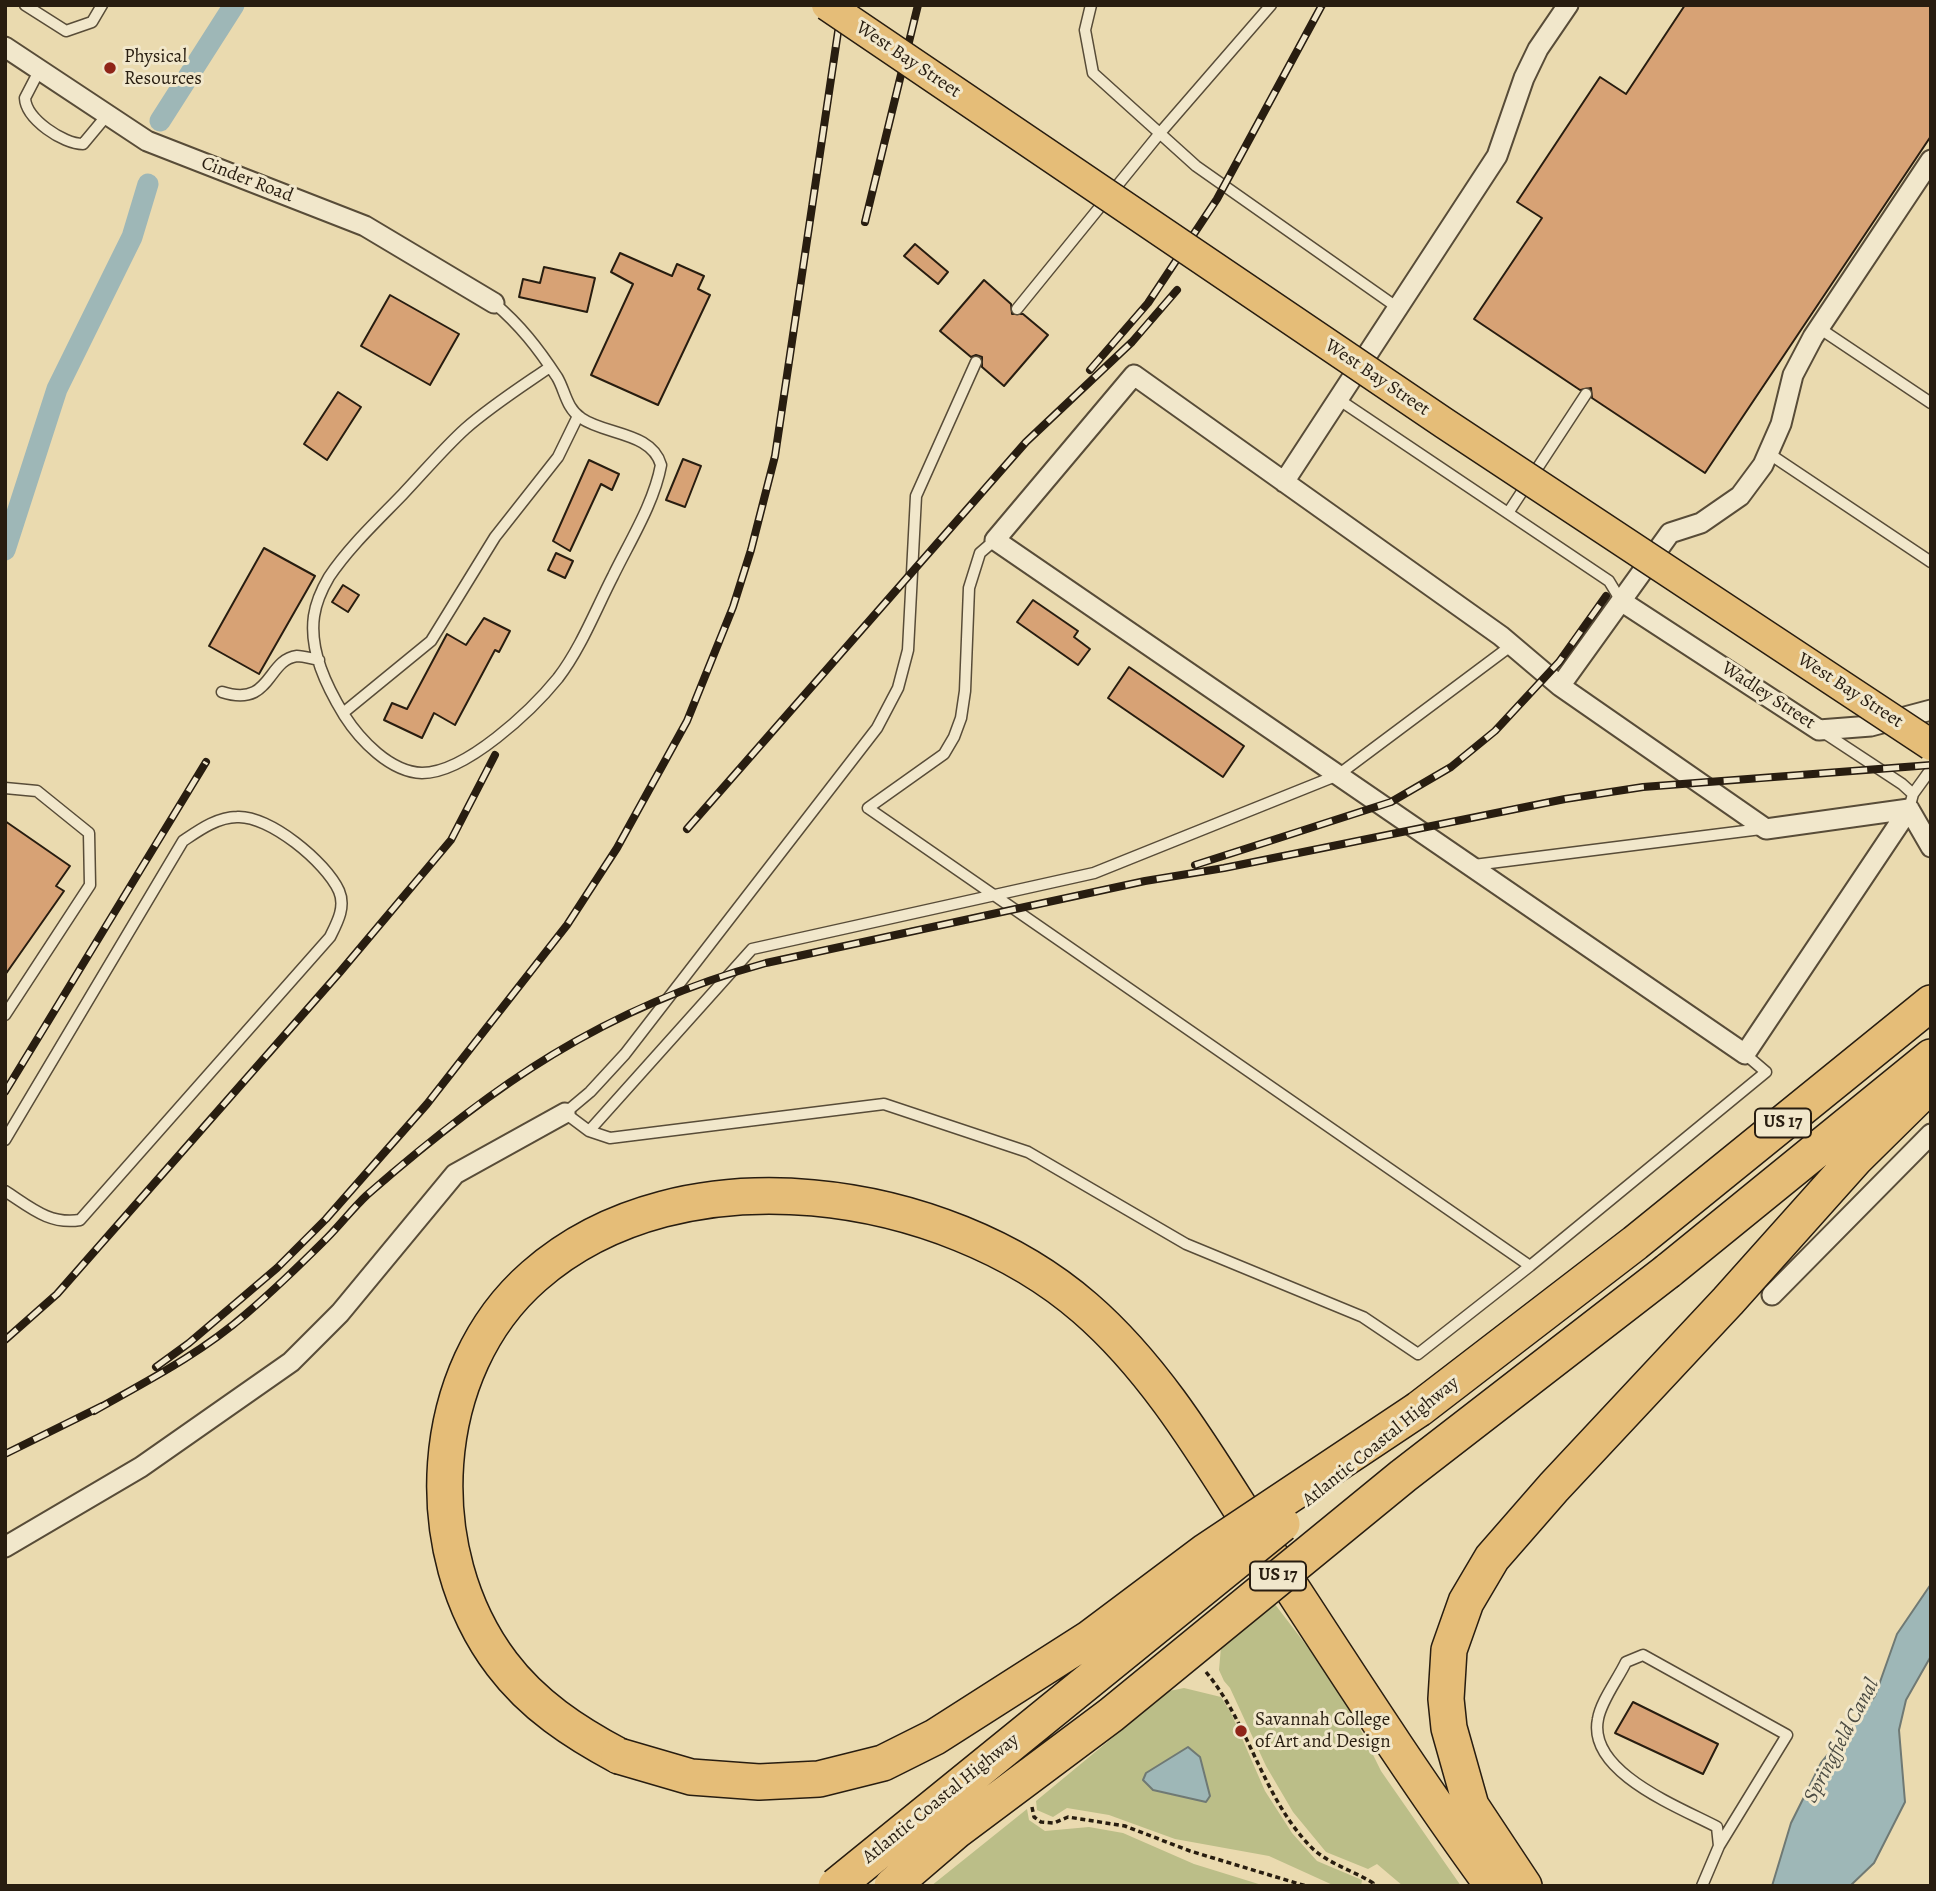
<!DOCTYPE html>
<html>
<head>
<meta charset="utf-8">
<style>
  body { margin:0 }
  #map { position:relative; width:1936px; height:1891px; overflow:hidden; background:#eadaaf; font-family:Alegreya,serif }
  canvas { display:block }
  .frame { position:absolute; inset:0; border:7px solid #281d10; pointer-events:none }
</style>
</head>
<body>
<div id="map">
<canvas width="1936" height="1891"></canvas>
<div class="frame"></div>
</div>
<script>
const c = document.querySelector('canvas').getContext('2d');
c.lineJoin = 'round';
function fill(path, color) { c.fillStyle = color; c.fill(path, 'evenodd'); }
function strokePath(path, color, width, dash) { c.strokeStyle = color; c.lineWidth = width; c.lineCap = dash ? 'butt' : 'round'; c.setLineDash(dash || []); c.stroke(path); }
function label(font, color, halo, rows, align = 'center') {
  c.font = font + ' Alegreya,serif'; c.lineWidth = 6; c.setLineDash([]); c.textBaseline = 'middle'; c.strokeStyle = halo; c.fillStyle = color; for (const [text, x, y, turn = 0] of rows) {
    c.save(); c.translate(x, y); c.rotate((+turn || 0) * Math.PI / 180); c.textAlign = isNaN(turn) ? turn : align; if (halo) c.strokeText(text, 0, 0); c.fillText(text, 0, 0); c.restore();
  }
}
const green = new Path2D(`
  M1274 1603 1342 1692 1381 1771 1461 1886H1403L1377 1864 1368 1869 1326 1852 1293 1812 1266 1766 1230 1688 1224 1681 1219 1670 1221 1647Z
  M1184 1688 1221 1697 1231 1713 1265 1791 1292 1833 1317 1861 1362 1880 1361 1886H1335L1269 1856 1175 1839 1109 1815 1067 1808 1053 1817 1037 1810 1036 1801 1169 1691Z
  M1027 1809 1029 1820 1045 1831 1089 1827 1123 1833 1194 1864 1265 1886H931Z`);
const water = new Path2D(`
  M1931 1584V1656L1906 1700 1899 1730 1905 1802 1874 1863 1850 1886H1772L1791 1823 1821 1763 1875 1696 1897 1634Z
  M1188 1747 1200 1757 1210 1796 1206 1802 1153 1790 1143 1780 1146 1773Z`);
const canal = new Path2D(`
  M160 121 234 5
  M5 550 57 389 132 237 148 184`);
const building = new Path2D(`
  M1685 5H1931V136L1705 473 1592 398 1591 388 1580 390 1474 319 1542 218 1517 202 1600 77 1626 94Z
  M915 244 948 272 938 284 904 256Z
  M620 253 672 276 677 264 704 276 698 289 710 295 658 405 591 375 633 284 611 272Z
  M544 267 595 278 587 312 519 297 523 279 540 283Z
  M984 280 1011 304 1012 314H1023L1048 335 1004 386 982 367V357L976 355 971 357 940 331Z
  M390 295 459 334 430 385 361 346Z
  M338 392 361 407 327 460 304 444Z
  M683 459 701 466 685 507 666 500Z
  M589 460 619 474 612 490 601 484 570 551 553 541Z
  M264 548 315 576 259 674 209 646Z
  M556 553 573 561 565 578 548 570Z
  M343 585 359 595 348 612 332 602Z
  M1033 600 1078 631 1074 637 1090 649 1078 665 1017 622Z
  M484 618 510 631 499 652 495 650 455 725 434 713 422 738 384 720 392 703 407 709 447 634 466 645Z
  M1129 667 1244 746 1223 777 1108 698Z
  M5 821 70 866 56 886 64 891 5 975Z
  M1633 1702 1718 1744 1703 1774 1615 1733Z`);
const path = new Path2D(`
  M1206 1672C1250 1725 1263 1799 1312 1848 1329 1864 1354 1871 1373 1883L1372 1886
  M1032 1807 1034 1817 1041 1822 1054 1823 1068 1817 1125 1826 1190 1851 1306 1886`);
const lane = new Path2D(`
  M25 5 66 31 92 22 102 5
  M1091 5 1085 30 1093 73 1196 166 1398 308
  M40 69 25 98C26 119 63 144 83 144L108 114
  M494 303C520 325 538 348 557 377 565 390 566 408 581 418 605 435 652 432 661 465 654 503 630 541 613 576 596 609 581 648 558 678 532 710 466 773 422 773 390 772 360 740 344 715 327 687 309 651 314 616 316 602 322 589 329 577 349 547 378 520 403 494 423 473 443 449 465 429 491 406 521 387 550 367
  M1017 309 1160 133 1271 5
  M1819 328 1931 403
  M976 362 916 496 908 650 898 688 877 728 625 1054 590 1092 565 1113 589 1131 610 1138 884 1104 1028 1152 1186 1244 1363 1317 1418 1354 1530 1266
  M1338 399 1609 581 1621 601
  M1768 453 1931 562
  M1508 513 1586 394
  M995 540 980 553 969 588 965 691 961 718 954 737 944 754 868 808 1530 1266 1766 1072 1745 1054
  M222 692C272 708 266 660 297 656 303 656 313 659 319 660
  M343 713 431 641 495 537 558 457 578 416
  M1823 732 1902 784 1913 794 1909 809
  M5 788 37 791 89 833 90 885 5 1015
  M1913 794 1931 769
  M1474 865 1761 829
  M589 1131 752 949 1094 873 1338 775 1512 645
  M5 1140 183 841C198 831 217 817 237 817 269 815 326 862 339 891 346 907 337 923 330 937L80 1220C49 1225 30 1207 5 1191
  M1702 1886 1719 1846 1787 1735 1643 1655 1626 1662C1618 1679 1601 1701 1598 1719 1587 1772 1679 1807 1717 1827L1719 1846`);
const street = new Path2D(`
  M5 47 147 141 365 226 494 303
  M1931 160 1813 337 1793 375 1781 424 1763 465 1740 496 1701 523 1670 533 1560 686 1766 829 1909 809 1931 847
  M1284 482 1497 156 1524 78 1538 49 1568 5
  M1621 601 1819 730 1871 726 1931 710
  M1560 686 1501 636 1134 375 995 540 1745 1054 1909 809
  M1772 1295 1931 1134
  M5 1547 141 1467 291 1362 340 1313 455 1174 565 1113`);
const highway = new Path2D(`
  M1668 1271 1931 1057
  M1419 1409 1635 1243 1931 1003
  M619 1756C574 1732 533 1705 502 1664 417 1552 426 1370 534 1276 682 1146 946 1187 1085 1308 1159 1372 1209 1460 1261 1541 1337 1657 1411 1774 1493 1886
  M1524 1886 1471 1806 1449 1728 1446 1699 1449 1650 1466 1602 1492 1558 1554 1487 1728 1301 1855 1159 1931 1084`);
const rail = new Path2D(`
  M865 222 918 5
  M1090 370 1148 303 1217 199 1322 5
  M687 829 1026 442 1132 342 1177 290
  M1195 865 1391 802 1451 767 1495 731 1559 662 1606 596
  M5 1092 206 762
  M5 1340 57 1294 340 972 451 840 495 755
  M156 1367 189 1343 277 1268 326 1219 427 1104 567 925 617 848 687 721 733 607 751 550 775 456 842 5
  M94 1411C147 1381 200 1354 246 1314 274 1290 301 1264 327 1238 341 1224 353 1208 367 1195 493 1085 603 1008 766 963L1145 881 1224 868 1565 799 1643 787 1931 765
  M5 1454 102 1406`);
const primaryBridge = new Path2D(`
  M827 5 1444 423 1931 745`);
const highwayBridge = new Path2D(`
  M619 1756 691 1777 759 1782 819 1779 883 1763 935 1737 1090 1638 1206 1551 1419 1409
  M836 1886 1282 1524
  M892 1886 956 1831 1111 1715 1403 1476 1668 1271`);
const markers = [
  [110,68,7,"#8f2418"],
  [1241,1731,7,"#8f2418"]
];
const shields = [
  [1783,1123,56],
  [1278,1576,56]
];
const shieldNames = [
  ["US 17",1783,1123],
  ["US 17",1278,1576]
];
const poiNames = [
  ["Physical",124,57],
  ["Resources",124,79],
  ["Savannah College",1255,1720],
  ["of Art and Design",1255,1742]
];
const streetNames = [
  ["West Bay Street",908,60,34],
  ["Cinder Road",247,180,21],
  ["West Bay Street",1377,378,34],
  ["West Bay Street",1850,691,33],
  ["Wadley Street",1768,696,33],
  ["Atlantic Coastal Highway",1381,1442,-39],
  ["Atlantic Coastal Highway",941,1799,-39]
];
const waterNames = [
  ["Springfield Canal",1842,1741,-62]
];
fill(green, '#bbbe88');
fill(water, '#9eb7b7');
strokePath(water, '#6f7974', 2);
strokePath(canal, '#9eb7b7', 21);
fill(building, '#d7a275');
strokePath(building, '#281d10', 2);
strokePath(lane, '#584c38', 13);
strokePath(street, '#584c38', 23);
strokePath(highway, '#281d10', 38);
strokePath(path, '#281d10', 3.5, [5, 3.5]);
strokePath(lane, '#f1e7cb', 10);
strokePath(street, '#f1e7cb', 19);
strokePath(highway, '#e5bd78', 35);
strokePath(rail, '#281d10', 8);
strokePath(rail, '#f1e7cb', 5, [16]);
strokePath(primaryBridge, '#281d10', 33, []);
strokePath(highwayBridge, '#281d10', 38, []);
strokePath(primaryBridge, '#e5bd78', 30);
strokePath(highwayBridge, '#e5bd78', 35);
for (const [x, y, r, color] of markers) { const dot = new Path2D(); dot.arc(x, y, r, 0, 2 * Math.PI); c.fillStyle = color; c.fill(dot); strokePath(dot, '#f1e7cb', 2.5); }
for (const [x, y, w] of shields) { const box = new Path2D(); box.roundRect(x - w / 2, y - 14.5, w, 29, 5); c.fillStyle = '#f1e7cb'; c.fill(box); strokePath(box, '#281d10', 2); }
label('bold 18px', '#281d10', null, shieldNames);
label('19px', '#281d10', '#f1e7cb', poiNames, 'left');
label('19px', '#281d10', '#f1e7cb', streetNames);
label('italic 21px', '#4b4b42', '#f1e7cb', waterNames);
</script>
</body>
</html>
